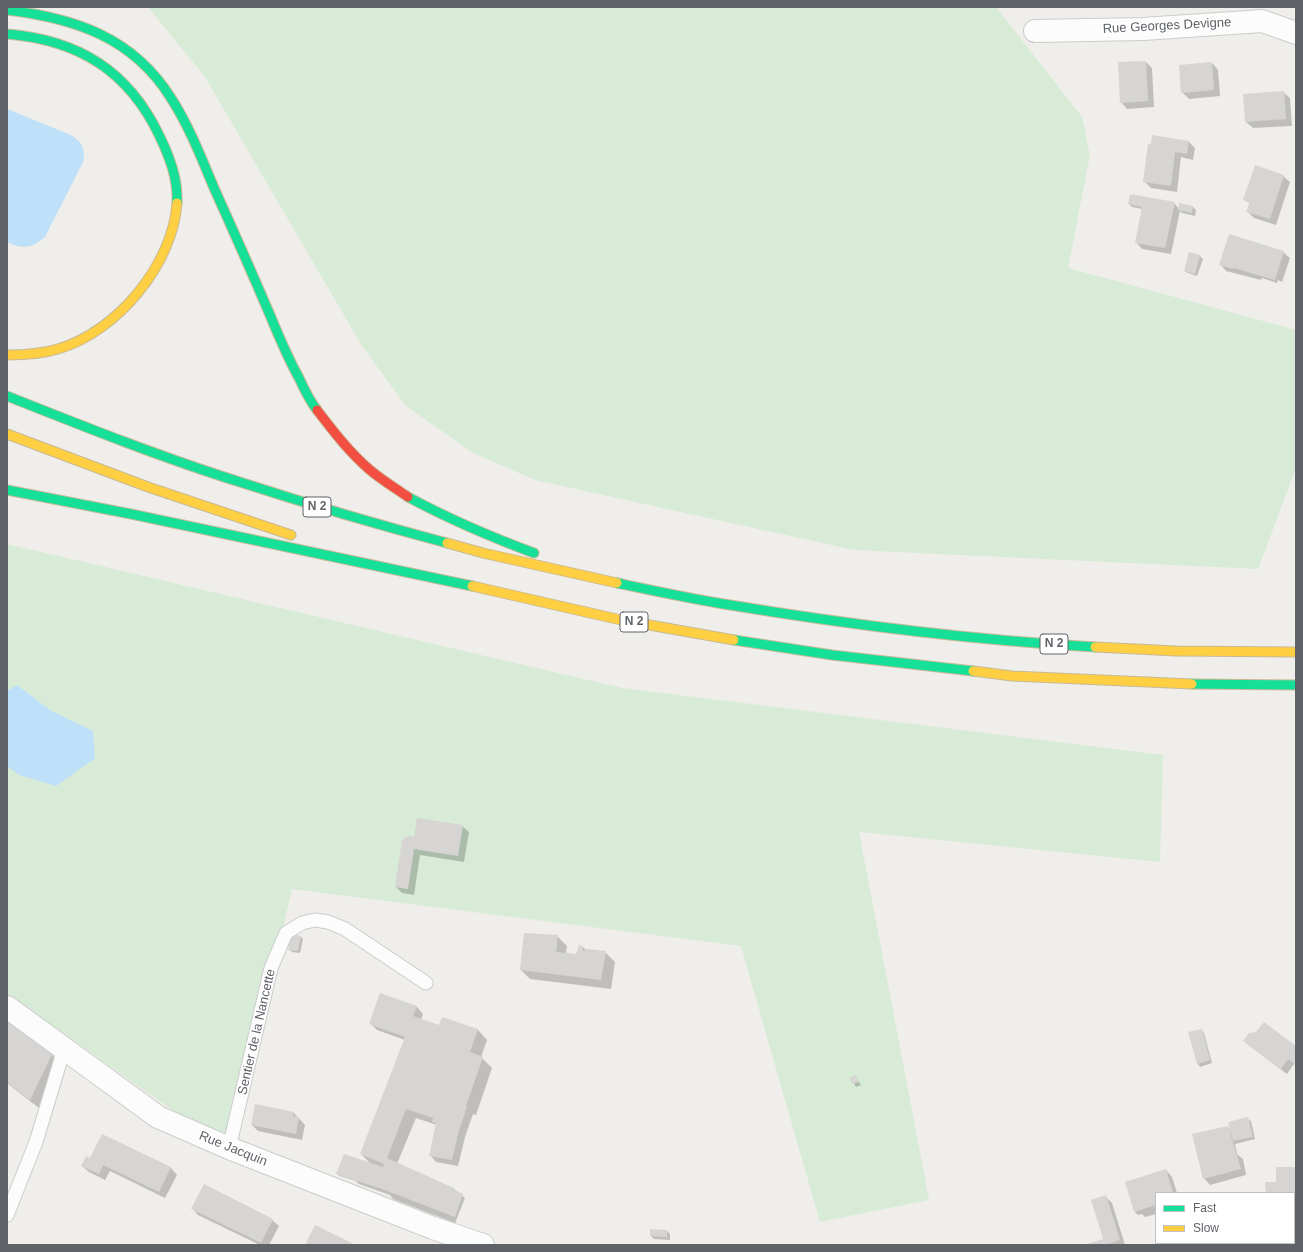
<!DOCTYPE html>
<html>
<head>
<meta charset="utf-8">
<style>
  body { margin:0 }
  #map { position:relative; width:1303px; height:1252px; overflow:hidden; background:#efeeea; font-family:Arial,sans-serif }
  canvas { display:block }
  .frame { position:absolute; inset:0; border:8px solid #5f6368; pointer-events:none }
  .legend { position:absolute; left:1155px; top:1192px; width:140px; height:52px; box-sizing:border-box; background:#fff; border:1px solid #bfc1c3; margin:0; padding:5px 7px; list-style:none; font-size:12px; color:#5f6368 }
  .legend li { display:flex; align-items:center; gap:8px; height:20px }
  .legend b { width:20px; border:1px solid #bfc1c3 }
</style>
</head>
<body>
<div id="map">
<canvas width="1303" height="1252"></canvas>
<div class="frame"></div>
<ul class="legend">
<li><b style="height:5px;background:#16e098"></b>Fast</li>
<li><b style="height:5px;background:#ffcf43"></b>Slow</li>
</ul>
</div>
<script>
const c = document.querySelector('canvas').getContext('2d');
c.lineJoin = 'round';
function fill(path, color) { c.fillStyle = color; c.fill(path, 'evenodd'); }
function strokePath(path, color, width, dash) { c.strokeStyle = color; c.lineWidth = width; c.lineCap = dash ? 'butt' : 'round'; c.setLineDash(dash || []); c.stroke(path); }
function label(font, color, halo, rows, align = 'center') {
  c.font = font + ' Arial,sans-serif'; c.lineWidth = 3; c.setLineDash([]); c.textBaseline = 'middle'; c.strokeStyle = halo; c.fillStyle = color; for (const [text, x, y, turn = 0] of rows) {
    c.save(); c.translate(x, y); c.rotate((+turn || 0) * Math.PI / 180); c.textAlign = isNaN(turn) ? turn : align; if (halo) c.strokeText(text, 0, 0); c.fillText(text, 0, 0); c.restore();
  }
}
const green = new Path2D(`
  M148 7H996L1082 117 1090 155 1068 268 1296 330V468L1258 569 854 550 535 480 473 453 406 406 362 346 205 77Z
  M7 544 622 688 1163 755 1160 862 859 832 929 1200 820 1222 741 946 292 889 231 1151 7 994Z`);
const water = new Path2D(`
  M7 109 71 135C82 143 84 146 84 160L45 237C32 248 23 250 7 242Z
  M17 685 50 710 93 731 95 758 56 786 19 775 7 766V691Z`);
const shadow = new Path2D(`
  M1146 62 1152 68 1154 107 1127 109 1121 102Z
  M1212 63 1218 70 1220 96 1189 99 1182 92Z
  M1283 92 1290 98 1292 126 1253 128 1246 122Z
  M1189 142 1195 148 1193 160 1181 157 1177 192 1151 188 1144 181 1149 145Z
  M1283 176 1290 182 1276 225 1254 218 1247 211 1250 203 1244 200Z
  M1174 203 1179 209 1180 205 1193 207 1196 210 1195 216 1182 213 1180 211 1171 254 1142 249 1136 242 1142 209 1132 207 1129 204Z
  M1283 252 1290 258 1282 282 1278 280 1277 283 1262 278 1261 280 1226 271 1220 264Z
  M1190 253 1200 256 1203 259 1197 276 1188 273 1185 271Z
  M462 826 469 832 464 862 420 855 414 895 402 893 396 887 415 838Z
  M300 936 303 939 300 953 292 952 289 949Z
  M557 936 567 946 566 954 577 955 583 947 587 951 605 952 615 962 611 989 530 979 521 970Z
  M381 994 417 1007 423 1014 421 1020 439 1026 442 1019 478 1030 487 1040 481 1057 492 1068 476 1115 473 1114 465 1137 458 1166 436 1162 430 1155 437 1125 416 1118 397 1164 454 1189 465 1198 455 1223 393 1199 390 1195 359 1184 356 1181 340 1176 337 1174 371 1164 361 1154 405 1040 377 1030 370 1023Z
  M7 1022 51 1054 64 1067 44 1112 7 1083Z
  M1201 1030 1204 1033 1212 1063 1200 1067 1198 1064Z
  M1244 1041 1296 1047V1066L1294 1064 1287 1074 1251 1047Z
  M855 1076 861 1085 856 1087 851 1078Z
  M256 1105 294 1113 305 1125 302 1140 258 1131 252 1125Z
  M1248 1119 1251 1121 1255 1139 1235 1144 1237 1154 1243 1159 1246 1175 1210 1185 1204 1178 1228 1127 1231 1131Z
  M102 1135 171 1168 177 1175 165 1198 110 1171 105 1180 89 1172 82 1166 90 1159Z
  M1296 1168V1242H1294V1193H1267Z
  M1166 1170 1172 1177 1177 1193H1156V1214L1145 1217 1142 1214 1138 1215 1135 1212 1126 1182Z
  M1105 1196 1112 1203 1125 1245H1086L1104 1240Z
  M192 1208 272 1220 279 1226 269 1245H260L198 1215Z
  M667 1231 670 1234V1240L654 1239 651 1236Z
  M1235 1243H1276L1262 1245H1236Z`);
const building = new Path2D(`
  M1146 61 1148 101 1120 103 1118 62Z
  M1212 62 1214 90 1181 93 1179 65Z
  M1284 91 1286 119 1245 122 1243 94Z
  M1152 135 1189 141 1187 154 1175 152 1171 186 1143 182 1148 144H1151Z
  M1255 165 1284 175 1270 219 1246 212 1250 202 1243 200Z
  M1130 194 1175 202 1165 248 1135 243 1142 207 1128 204Z
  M1179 203 1193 206 1192 213 1178 210Z
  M1229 234 1284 251 1275 280 1234 268 1233 269 1219 265Z
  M1189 252 1200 255 1195 274 1184 271Z
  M417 818 463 825 458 856 414 849 408 889 395 887 402 840 408 836 414 837Z
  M524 933 558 935 556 952 576 954 579 945 583 946V951L588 949 606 951 601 980 520 970Z
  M291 934 301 936 298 951 288 950Z
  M380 993 417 1006 413 1016 439 1025 442 1017 478 1029 470 1052 483 1057 466 1106 467 1107 459 1130 452 1160 429 1156 436 1123 432 1122 433 1118 406 1109 387 1158 454 1188 453 1190 463 1194 455 1217 382 1189 336 1174 344 1154 383 1167 384 1164 360 1154 405 1037 369 1024Z
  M7 1020 52 1054 30 1100 7 1082Z
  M1264 1022 1296 1046V1065L1288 1059 1281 1069 1243 1041 1249 1033 1256 1032Z
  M1202 1029 1210 1060 1197 1064 1188 1032Z
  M856 1075 859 1082 852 1084 849 1078Z
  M255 1104 294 1112 293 1116 299 1117 296 1134 251 1125Z
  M1248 1117 1253 1137 1233 1141 1228 1122Z
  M1228 1126 1241 1169 1203 1179 1192 1134Z
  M102 1134 171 1167 159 1192 103 1165 99 1174 81 1166 86 1156 90 1158Z
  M1276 1167H1296L1295 1192H1292V1193H1266L1265 1182H1276Z
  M1166 1169 1173 1193H1156V1205L1134 1212 1125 1182Z
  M204 1184 273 1219 261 1243 191 1209Z
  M1106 1195 1120 1240 1106 1245H1084L1103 1239 1091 1200Z
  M1294 1202H1296V1235H1294Z
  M315 1225 350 1242 355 1245H305Z
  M650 1229 667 1230V1237L650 1236Z
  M1194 1243H1222V1245H1192L1191 1244Z
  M1234 1243H1246L1242 1245H1235Z`);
const lane = new Path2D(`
  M229 1148 271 968 286 933 302 923 315 920 328 922 345 929 426 983
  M7 1215 36 1142 64 1049`);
const street = new Path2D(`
  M1035 31 1143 29 1262 21 1296 33
  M7 1007 158 1117 229 1148 433 1228 483 1245`);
const fast = new Path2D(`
  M7 10C74 18 133 37 171 98 189 126 201 157 214 188 233 230 252 273 270 315 279 337 288 358 299 378 304 389 309 400 317 410
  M7 34C79 40 129 71 160 137 170 158 178 179 177 203
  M7 396C85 427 163 458 243 483 311 505 379 525 447 543
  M7 490 131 514 472 586
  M408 497C449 519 491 537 534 553
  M617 583C655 591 692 599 730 605 851 625 972 640 1095 647
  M734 640 832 655 973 671
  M1192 684 1296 685`);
const slow = new Path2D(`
  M7 355C24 355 41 354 58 349 117 332 173 264 177 203
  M7 434 148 487 291 535
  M447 543 483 553 617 583
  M472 586 621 620 734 640
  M1095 647 1176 651 1296 652
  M973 671 1012 676 1192 684`);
const jam = new Path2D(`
  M317 410C333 431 350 453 370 470 382 480 395 488 408 497`);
const shields = [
  [317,507,28],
  [634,622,28],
  [1054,644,28]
];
const shieldNames = [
  ["N 2",317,507],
  ["N 2",634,622],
  ["N 2",1054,644]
];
const streetNames = [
  ["Rue Georges Devigne",1167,26,-3],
  ["Sentier de la Nancette",257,1032,-77],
  ["Rue Jacquin",233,1149,22]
];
fill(green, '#d8ebd6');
fill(water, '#bfe0f9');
fill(shadow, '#0003');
fill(building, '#d6d5d3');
strokePath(lane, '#cbcccc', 15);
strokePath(street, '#cbcccc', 24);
strokePath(fast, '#c8b996', 11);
strokePath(slow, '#c8b996', 11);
strokePath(jam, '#c8b996', 11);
strokePath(lane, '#fdfcfc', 13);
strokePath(street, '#fdfcfc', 22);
strokePath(fast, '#16e098', 9);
strokePath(slow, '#ffcf43', 9);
strokePath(jam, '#f24e42', 9);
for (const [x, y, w] of shields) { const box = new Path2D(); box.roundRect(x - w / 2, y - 10, w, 20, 3); c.fillStyle = '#fff'; c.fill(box); strokePath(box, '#5f6368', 1); }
label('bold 12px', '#5f6368', null, shieldNames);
label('13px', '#5f6368', '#fff', streetNames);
</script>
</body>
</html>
